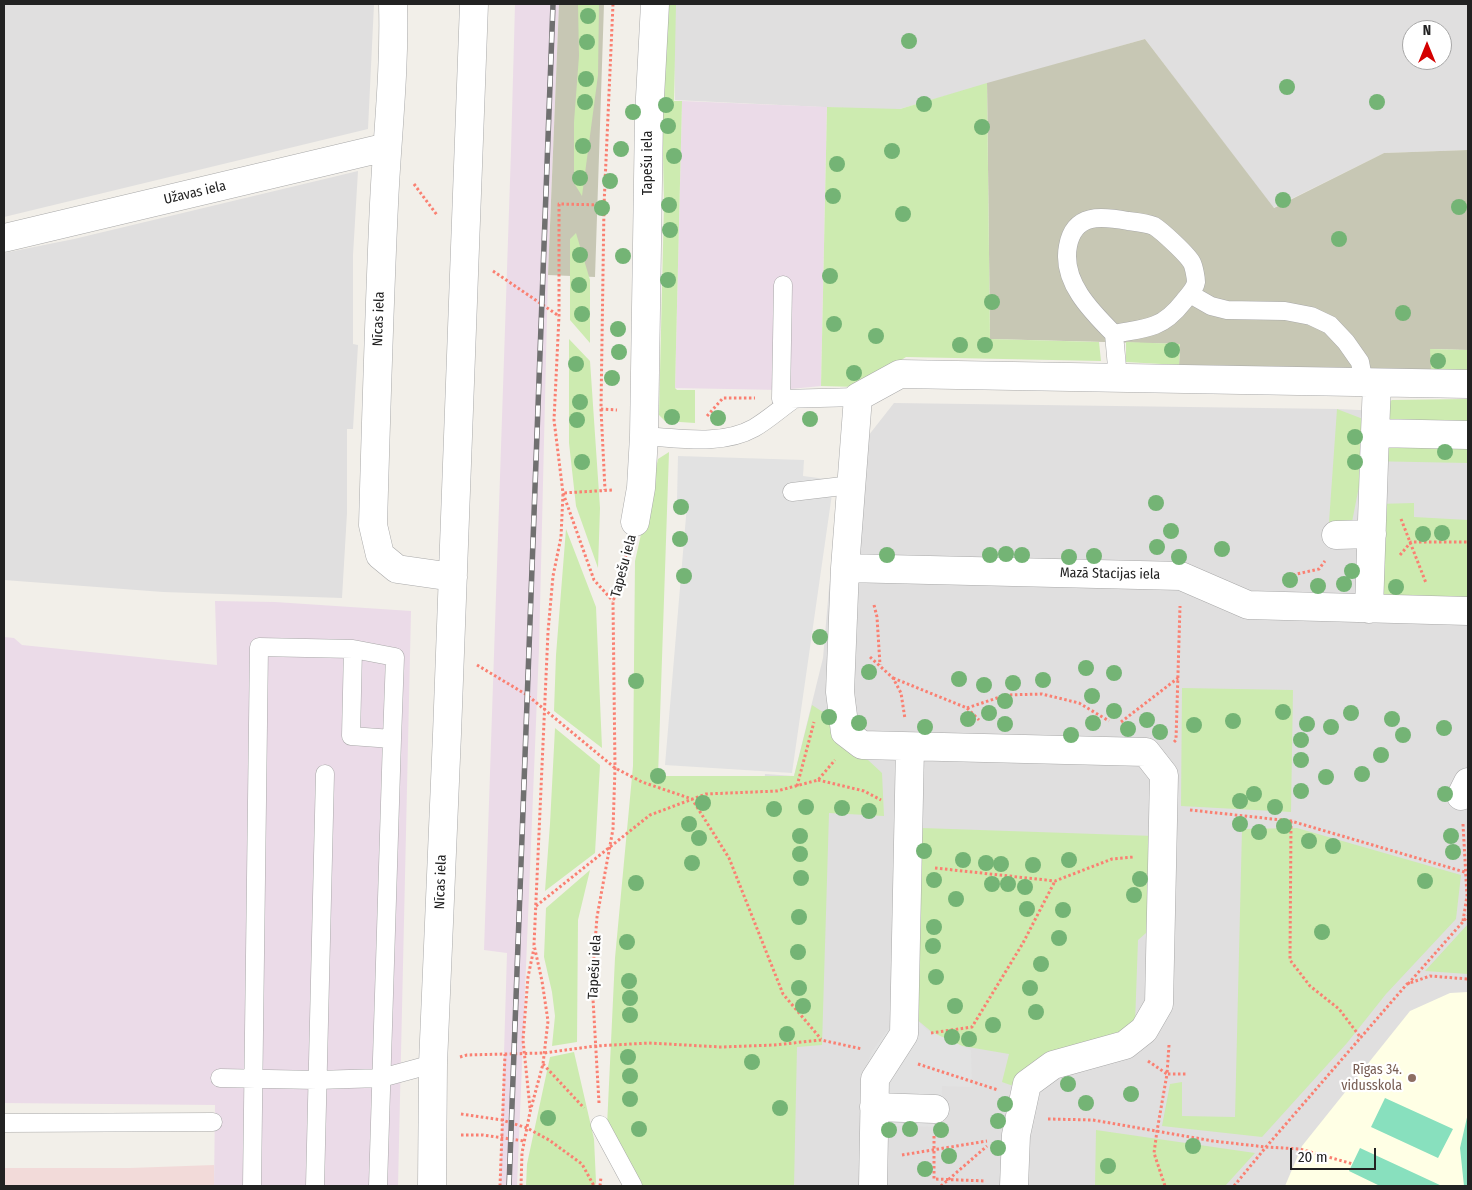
<!DOCTYPE html>
<html>
<head>
<meta charset="utf-8">
<style>
  body { margin:0 }
  #map { position:relative; width:1472px; height:1190px; overflow:hidden; background:#f2efe9; font-family:"Fira Sans Condensed",sans-serif }
  canvas { display:block }
  .frame { position:absolute; inset:0; border:5px solid #222; pointer-events:none }
  .north { position:absolute; left:1402px; top:20px; width:50px; height:50px; box-sizing:border-box; background:#fff; border:1px solid #a7a7a7; border-radius:50%; rotate:0deg; font-size:14px; font-weight:700; line-height:20px; text-align:center; color:#222 }
  .north::after { content:''; display:block; margin:auto; width:18px; height:22px; background:#d40000; clip-path:polygon(50% 0,100% 100%,50% 72%,0 100%) }
  .scale { position:absolute; left:1290px; top:1148px; width:86px; height:22px; box-sizing:border-box; border:2px solid #222; border-top:0; padding-left:6px; font-size:15px; line-height:18px; white-space:nowrap; color:#222; -webkit-text-stroke:4px #fff; paint-order:stroke }
</style>
</head>
<body>
<div id="map">
<canvas width="1472" height="1190"></canvas>
<div class="frame"></div>
<div class="north">N</div>
<div class="scale">20 m</div>
</div>
<script>
const c = document.querySelector('canvas').getContext('2d');
c.lineJoin = 'round';
function fill(path, color) { c.fillStyle = color; c.fill(path, 'evenodd'); }
function strokePath(path, color, width, dash) { c.strokeStyle = color; c.lineWidth = width; c.lineCap = dash ? 'butt' : 'round'; c.setLineDash(dash || []); c.stroke(path); }
function label(font, color, halo, rows, align = 'center') {
  c.font = font + ' "Fira Sans Condensed",sans-serif'; c.lineWidth = 4.5; c.setLineDash([]); c.textBaseline = 'middle'; c.strokeStyle = halo; c.fillStyle = color; for (const [text, x, y, turn = 0] of rows) {
    c.save(); c.translate(x, y); c.rotate((+turn || 0) * Math.PI / 180); c.textAlign = isNaN(turn) ? turn : align; if (halo) c.strokeText(text, 0, 0); c.fillText(text, 0, 0); c.restore();
  }
}
const residential = new Path2D(`
  M4 4H374L368 129 4 217Z
  M673 4H1468V150L1384 153 1273 208 1145 39 900 109H864L675 100ZM1412 30H1442V60H1412Z
  M358 171 353 255V344L358 345 353 429H347V513L342 598 163 592 4 580V253L74 239Z
  M894 403 1337 409 1468 415V1186H735L765 774 794 776 823 658 839 473Z`);
const commercial = new Path2D(`
  M214 1165V1186H4V1168H130Z`);
const industrial = new Path2D(`
  M515 4H559L548 275 539 649 517 1186H500L507 953 484 950 511 151Z
  M682 101 827 107 821 386 780 390 675 388Z
  M215 601 275 602 411 611 398 1186H214L215 1105 4 1103V637L14 638 22 645 217 665Z`);
const education = new Path2D(`
  M1468 992V1186H1285L1302 1146 1410 1011 1450 993Z`);
const construction = new Path2D(`
  M559 4H604L595 277 548 275Z
  M1145 39 1274 208 1384 153 1468 150V350L1431 349V370L1179 365 1180 344 990 339 987 83Z`);
const grass = new Path2D(`
  M578 4H599L598 75 582 196 574 183V122L579 56Z
  M667 4H676L674 101H682L675 388 677 390H695V423L665 421 659 415 664 204 662 105Z
  M987 83 990 339 1099 342 1101 361 906 357 858 387 821 386 827 107 900 109Z
  M576 233 590 280V343L570 320V239Z
  M569 339 590 361 600 508 598 568 576 506 569 443Z
  M1126 342 1180 344 1179 365 1126 362Z
  M1430 349 1468 350V370H1431Z
  M1468 399V463L1364 461 1352 522H1329L1337 409 1363 419 1392 400Z
  M669 452 658 776H794L812 705 838 722 853 755 868 760 882 773 884 816 829 813 822 1045 797 1047 794 1186H639L607 1126 615 958 633 766 635 561 658 459Z
  M1414 503V517L1468 520V603L1388 598 1379 593 1377 504Z
  M566 529 596 607 602 748 554 711 556 655Z
  M1182 688 1293 690 1291 812 1181 806Z
  M555 728 600 765 595 853 545 891 550 824Z
  M922 828 1154 836V926L1138 940 1135 1024 1019 1088 1002 1082 1009 1054 962 1046 933 1033 915 1018 918 904Z
  M1297 828 1461 875 1456 919 1386 994 1347 1043 1262 1137 1162 1126 1170 1084 1182 1082V1116L1235 1117 1242 829Z
  M590 870 578 920 577 1042 552 1046 555 1016 552 992 544 957 546 908Z
  M1468 924V974L1425 971Z
  M574 1052 594 1139 596 1182 595 1186H526L527 1164 550 1057Z
  M1096 1130 1255 1153 1225 1186H1095Z`);
const pitch = new Path2D(`
  M1385 1098 1453 1129 1438 1158 1371 1127Z
  M1468 1113V1186H1464L1460 1148Z
  M1360 1148 1442 1186H1380L1349 1171Z`);
const parking = new Path2D(`
  M678 456 804 460 803 476 834 480 792 773 665 765 687 505 677 501Z
  M896 1018H915L927 1030 971 1050 972 1087 942 1086 941 1127 867 1125V1064L872 1051Z`);
const path = new Path2D(`
  M613 4 604 205 601 409 617 410
  M414 184 437 215
  M604 205 559 204V316L554 420 563 493 594 580 613 601
  M493 271 559 316
  M601 409 605 490
  M707 416 723 398H755
  M1401 519 1426 583
  M1400 555 1411 542H1468
  M1288 576 1319 569 1325 561
  M874 605 877 617 880 665
  M870 657 893 678 901 693 905 719
  M477 665 527 695 615 768 642 782 692 799 729 858 783 994 821 1039
  M893 678 967 708 979 720
  M967 708 1006 695 1042 694 1079 703 1109 721
  M1121 722 1178 678
  M1174 742 1176 740 1180 606
  M818 780 864 791 881 800
  M797 786 814 722
  M1190 810 1291 821 1468 873
  M1291 821 1290 960 1310 986 1339 1009 1361 1038
  M1463 824 1467 896 1463 921
  M935 868 1055 881 1112 859 1134 857
  M536 906 650 815 706 794 777 791 818 780 835 760
  M1408 984 1468 916
  M931 1033 972 1027 1023 943 1055 881
  M1169 1045 1167 1074H1187
  M460 1057 467 1055 544 1053 595 1046 649 1043 721 1047 774 1045 821 1040 862 1049
  M1148 1061 1167 1074 1157 1131 1154 1153 1165 1186
  M543 1064 584 1108
  M918 1064 998 1090
  M599 1103 592 982 597 917 613 829 615 768 613 602 628 548
  M530 1108 523 1040 528 977 534 948
  M461 1114 502 1120 527 1128 549 1140 582 1164 594 1186
  M1048 1119 1093 1120 1213 1141 1266 1147 1300 1149 1353 1164
  M461 1135H483L524 1141
  M934 1136V1179L986 1181
  M902 1155 987 1141
  M500 1186 505 1054
  M521 1186 522 1153 530 1112 543 1064 548 1021 542 981 534 945 548 632 553 576 561 537 563 493 613 490
  M600 1186 601 1177
  M941 1186 987 1146
  M1234 1186 1266 1147 1407 984 1430 976 1468 979`);
const service = new Path2D(`
  M783 285 781 399 858 397
  M1190 294 1211 306 1227 310 1285 311 1311 316 1330 325 1346 342 1360 362 1364 383
  M1114 334C1127 331 1142 330 1155 325 1166 321 1177 310 1184 301 1188 296 1195 289 1196 282 1196 278 1194 267 1192 263 1188 255 1162 231 1154 226 1146 223 1136 222 1128 221 1101 216 1074 213 1068 246 1061 281 1091 311 1114 334L1118 378
  M644 436C679 438 722 446 754 428 768 420 781 408 794 399
  M792 492 851 485
  M353 649 395 657 392 739
  M220 1078 317 1080 381 1078 433 1064
  M4 1123 213 1122
  M600 1125 633 1186
  M252 1186 259 647 353 649 351 736 392 739 378 1186
  M315 1186 325 774`);
const minor = new Path2D(`
  M393 4C395 71 387 137 384 204 379 311 376 418 373 525L380 555 397 569 453 577
  M4 238 387 147
  M1377 383 1375 433 1468 435
  M635 522 641 488 644 436 649 116 655 4
  M1336 535 1372 534
  M845 568 1181 576 1248 605 1468 611
  M1369 609 1375 433
  M1461 796 1468 782
  M874 1107 935 1109
  M432 1186 433 1064 447 734 474 4
  M873 1186 875 1079 904 1034 910 747
  M1014 1186 1016 1135 1027 1084 1053 1065 1125 1045 1144 1030 1159 1004 1164 775 1146 752 862 745 845 732 840 692 845 568 858 397 900 374 1468 384`);
const rail = new Path2D(`
  M509 1186 553 4`);
const trees = [
  [588,16],
  [909,41],
  [587,42],
  [586,79],
  [1287,87],
  [585,102],
  [1377,102],
  [924,104],
  [666,105],
  [633,112],
  [668,126],
  [982,127],
  [583,146],
  [621,149],
  [892,151],
  [674,156],
  [837,164],
  [580,178],
  [610,181],
  [833,196],
  [1283,200],
  [669,205],
  [1459,207],
  [602,208],
  [903,214],
  [670,230],
  [1339,239],
  [580,255],
  [623,256],
  [830,276],
  [668,280],
  [579,285],
  [992,302],
  [1403,313],
  [582,314],
  [834,324],
  [618,329],
  [876,336],
  [960,345],
  [985,345],
  [1172,350],
  [619,352],
  [1438,361],
  [576,364],
  [854,373],
  [612,378],
  [580,402],
  [672,417],
  [718,418],
  [810,419],
  [577,420],
  [1355,437],
  [1445,452],
  [582,462],
  [1355,462],
  [1156,503],
  [681,507],
  [1171,531],
  [1442,533],
  [1423,534],
  [680,539],
  [1157,547],
  [1222,549],
  [1006,554],
  [887,555],
  [990,555],
  [1022,555],
  [1094,556],
  [1069,557],
  [1179,557],
  [1352,571],
  [684,576],
  [1290,580],
  [1344,584],
  [1318,586],
  [1396,587],
  [820,637],
  [1086,668],
  [869,672],
  [1114,673],
  [959,679],
  [1043,680],
  [636,681],
  [1013,683],
  [984,685],
  [1092,696],
  [1005,701],
  [1114,711],
  [1283,712],
  [989,713],
  [1351,713],
  [829,717],
  [968,719],
  [1392,719],
  [1147,720],
  [1233,721],
  [859,723],
  [1093,723],
  [1005,724],
  [1307,724],
  [1194,725],
  [925,727],
  [1331,727],
  [1444,728],
  [1128,729],
  [1160,732],
  [1071,735],
  [1403,735],
  [1301,740],
  [1381,755],
  [1301,760],
  [1362,774],
  [658,776],
  [1326,777],
  [1301,791],
  [1254,794],
  [1445,794],
  [1240,801],
  [703,803],
  [806,807],
  [1275,807],
  [842,808],
  [774,809],
  [869,811],
  [689,824],
  [1240,824],
  [1284,826],
  [1259,832],
  [800,836],
  [1451,836],
  [699,838],
  [1309,841],
  [1333,846],
  [924,851],
  [1453,852],
  [800,854],
  [963,860],
  [1069,860],
  [692,863],
  [986,863],
  [1001,864],
  [1033,865],
  [801,878],
  [1140,879],
  [934,880],
  [1425,881],
  [636,883],
  [992,884],
  [1008,884],
  [1025,887],
  [1134,895],
  [956,899],
  [1027,909],
  [1063,910],
  [799,917],
  [934,927],
  [1322,932],
  [1059,938],
  [627,942],
  [933,946],
  [798,952],
  [1041,964],
  [936,977],
  [629,981],
  [799,988],
  [1030,988],
  [630,998],
  [803,1006],
  [955,1006],
  [1036,1012],
  [630,1015],
  [993,1025],
  [787,1034],
  [952,1037],
  [969,1039],
  [628,1057],
  [752,1062],
  [630,1076],
  [1068,1084],
  [1131,1094],
  [630,1099],
  [1086,1103],
  [1005,1104],
  [780,1108],
  [548,1118],
  [998,1121],
  [639,1129],
  [910,1129],
  [889,1130],
  [941,1130],
  [1193,1146],
  [998,1148],
  [949,1156],
  [1108,1166],
  [925,1169]
];
const markers = [
  [1412,1078,5,"#8d6e63"]
];
const streetNames = [
  ["Tapešu iela",648,163,-90],
  ["Užavas iela",195,193,-13],
  ["Nīcas iela",379,319,-88],
  ["Tapešu iela",624,566,-75],
  ["Mazā Stacijas iela",1110,574,1],
  ["Nīcas iela",441,882,-88],
  ["Tapešu iela",595,967,-87]
];
const educationNames = [
  ["Rīgas 34.",1402,1070],
  ["vidusskola",1402,1086]
];
fill(residential, '#e0dfdf');
fill(commercial, '#f2dad9');
fill(industrial, '#ebdbe8');
fill(education, '#ffffe5');
fill(construction, '#c7c7b4');
fill(grass, '#cdebb0');
fill(pitch, '#88e0be');
fill(parking, '#e2e2e2');
strokePath(service, '#a9a9a9', 19);
strokePath(minor, '#a9a9a9', 29);
strokePath(path, '#fa8072', 3, [2.5, 2.5]);
strokePath(service, '#fff', 18);
strokePath(minor, '#fff', 28);
strokePath(rail, '#707070', 5.5);
strokePath(rail, '#fff', 4, [11]);
c.fillStyle = '#74b475';
for (const [x, y] of trees) { c.beginPath(); c.arc(x, y, 8, 0, 2 * Math.PI); c.fill(); }
for (const [x, y, r, color] of markers) { const dot = new Path2D(); dot.arc(x, y, r, 0, 2 * Math.PI); c.fillStyle = color; c.fill(dot); strokePath(dot, '#fff', 2); }
label('14px', '#222', '#fff', streetNames);
label('14px', '#785e54', '#fff', educationNames, 'right');
</script>
</body>
</html>
